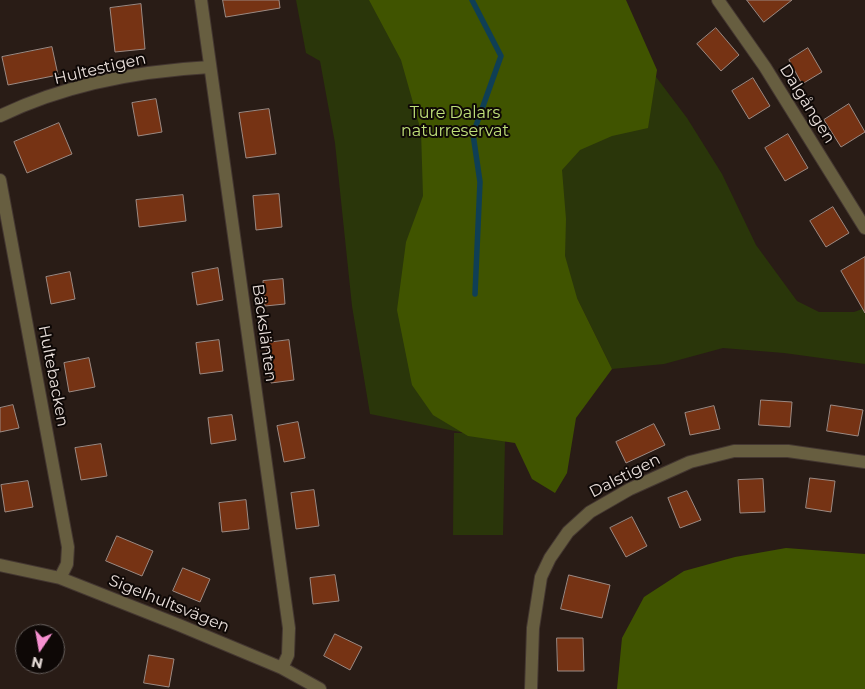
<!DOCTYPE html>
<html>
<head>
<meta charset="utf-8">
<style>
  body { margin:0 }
  #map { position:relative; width:865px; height:689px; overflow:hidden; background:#291c16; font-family:Montserrat,sans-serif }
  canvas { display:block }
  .north { position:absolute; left:15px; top:624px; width:50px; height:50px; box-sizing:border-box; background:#0e0806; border:1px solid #655e5b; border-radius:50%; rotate:192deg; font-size:14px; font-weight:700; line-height:20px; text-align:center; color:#e8deda }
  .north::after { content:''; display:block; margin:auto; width:18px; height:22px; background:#f690d0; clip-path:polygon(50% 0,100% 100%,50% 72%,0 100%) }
</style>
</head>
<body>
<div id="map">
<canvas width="865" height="689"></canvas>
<div class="north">N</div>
</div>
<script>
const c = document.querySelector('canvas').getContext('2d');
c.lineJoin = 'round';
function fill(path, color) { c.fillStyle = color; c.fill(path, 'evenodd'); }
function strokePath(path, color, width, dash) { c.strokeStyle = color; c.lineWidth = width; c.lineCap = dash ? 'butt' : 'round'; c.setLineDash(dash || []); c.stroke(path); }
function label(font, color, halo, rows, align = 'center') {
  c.font = font + ' Montserrat,sans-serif'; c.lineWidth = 4; c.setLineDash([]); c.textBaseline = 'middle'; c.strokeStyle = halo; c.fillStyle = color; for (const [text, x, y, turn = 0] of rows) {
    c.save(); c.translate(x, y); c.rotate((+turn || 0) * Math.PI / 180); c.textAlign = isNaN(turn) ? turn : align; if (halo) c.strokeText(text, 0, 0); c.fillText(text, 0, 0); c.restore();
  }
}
const green = new Path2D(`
  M296 0H598L687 118 722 174 756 245 797 301 819 312H854L865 308V364L784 353 723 348 664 364 612 369 577 298 505 441 503 535H453L454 433H465L370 414 352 306 335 143 320 61 306 53Z`);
const forest = new Path2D(`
  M369 0H626L657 70 648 128 612 136 580 150 562 170 566 219 565 256 577 298 612 369 576 418 567 473 555 493 532 479 515 443 468 436 433 415 412 385 397 310 406 242 423 196 421 131 401 60Z
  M786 548 865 554V689H617L622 638 644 597 684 571 735 557Z`);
const stream = new Path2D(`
  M472 0 501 56 473 134 480 182 475 294`);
const building = new Path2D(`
  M223 0H279L280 8 226 17Z
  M747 0H792L764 22Z
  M141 4 145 49 115 52 110 8Z
  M716 28 739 55 721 71 697 44Z
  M52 47 58 75 8 85 2 57Z
  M808 48 822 72 802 84 789 60Z
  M753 78 770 106 749 119 732 91Z
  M156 99 162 132 138 136 132 103Z
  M849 104 865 132 841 147 824 120Z
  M269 109 276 154 246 158 239 113Z
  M59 123 72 154 27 173 14 142Z
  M788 134 808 168 785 181 765 148Z
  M279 194 282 227 256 230 253 196Z
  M183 195 186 221 139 227 136 200Z
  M833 207 849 233 826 247 810 221Z
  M865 257V313L841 271Z
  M218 268 223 300 197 305 192 273Z
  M70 272 75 299 51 304 46 277Z
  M283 279 285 304 265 306 263 281Z
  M219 340 223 371 200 374 196 343Z
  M289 340 294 380 271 383 266 343Z
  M89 358 95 387 69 392 64 363Z
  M761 400 792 402 790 427 759 425Z
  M13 405 19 428 0 432V408Z
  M831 405 863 410 858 436 827 431Z
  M714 406 720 429 690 435 685 413Z
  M232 415 236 440 211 444 208 418Z
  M298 422 305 458 284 462 277 426Z
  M654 424 665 445 626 463 616 442Z
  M101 444 107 476 81 480 75 448Z
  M810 478 835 481 831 512 806 508Z
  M763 479 765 512 740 513 738 480Z
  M28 481 33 507 5 512 1 485Z
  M314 490 319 526 296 529 291 493Z
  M687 491 701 520 680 528 668 498Z
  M246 500 249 529 222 532 219 503Z
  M632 517 647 546 626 557 610 528Z
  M117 536 153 551 142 576 106 561Z
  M183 568 210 579 200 602 173 591Z
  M335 575 339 601 313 604 310 578Z
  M569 575 610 585 602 618 561 609Z
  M335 634 362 647 350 670 324 656Z
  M557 638H583L584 671H558Z
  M149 655 174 659 169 687 144 683Z`);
const minor = new Path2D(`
  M201 0 289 628 288 655 282 668
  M718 0 765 67 865 228
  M0 116C64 85 139 71 210 67
  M0 180 68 547 67 564 60 578
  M0 565 60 578 179 625 282 668 320 689
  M531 689 533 628 541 577 550 558 568 532 590 512 630 489 690 462 734 451H788L865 462`);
const streetNames = [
  ["Hultestigen",100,69,-13],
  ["Dalgången",807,104,58],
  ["Bäckslänten",264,333,82],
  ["Hultebacken",53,376,79],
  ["Dalstigen",625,476,-27],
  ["Sigelhultsvägen",169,604,22]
];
const parkNames = [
  ["Ture Dalars",455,113],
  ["naturreservat",455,131]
];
fill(green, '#2a360a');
fill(forest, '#405400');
strokePath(stream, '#0f3f55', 5.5);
fill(building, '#763314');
strokePath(building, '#9c8a83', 1);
strokePath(minor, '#443731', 14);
strokePath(minor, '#675e40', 12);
label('16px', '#e8deda', '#0e0806', streetNames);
label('16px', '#c0e07a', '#0e0806', parkNames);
</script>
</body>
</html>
